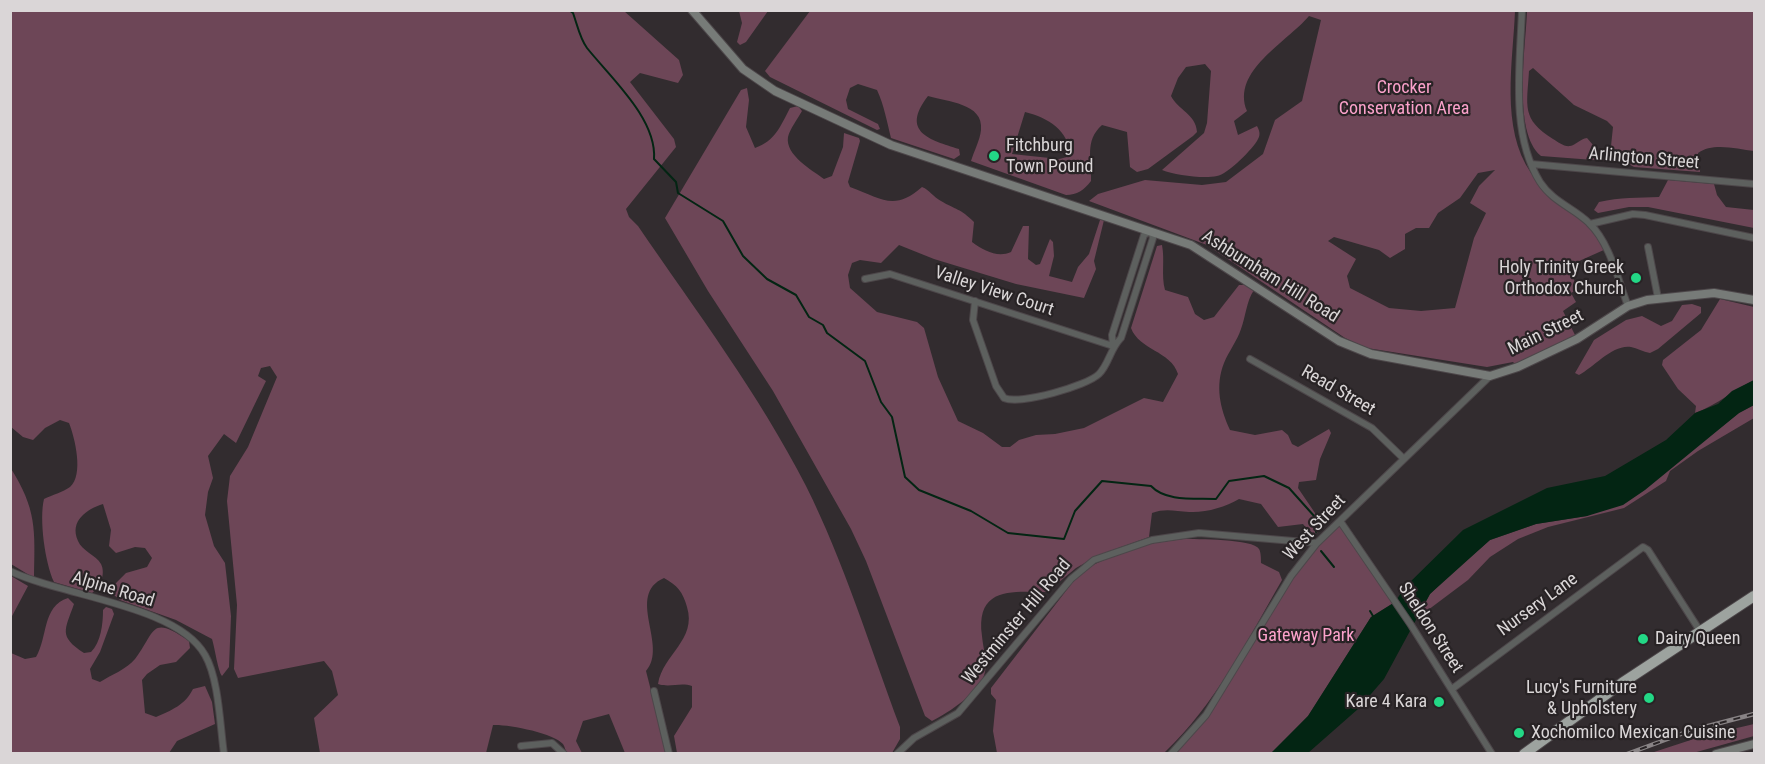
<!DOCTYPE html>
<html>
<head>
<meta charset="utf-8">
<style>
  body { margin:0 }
  #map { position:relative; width:1765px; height:764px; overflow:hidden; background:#322c2f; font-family:"Roboto Condensed",sans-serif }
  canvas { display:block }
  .frame { position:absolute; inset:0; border:12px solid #dad6d7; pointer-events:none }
</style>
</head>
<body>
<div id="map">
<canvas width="1765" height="764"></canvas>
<div class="frame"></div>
</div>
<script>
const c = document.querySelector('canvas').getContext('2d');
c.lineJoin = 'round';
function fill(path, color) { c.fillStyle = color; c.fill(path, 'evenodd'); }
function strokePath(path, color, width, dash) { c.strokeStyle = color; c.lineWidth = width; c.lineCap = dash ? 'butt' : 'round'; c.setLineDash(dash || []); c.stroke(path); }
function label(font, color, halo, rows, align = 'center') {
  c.font = font + ' "Roboto Condensed",sans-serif'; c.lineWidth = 4.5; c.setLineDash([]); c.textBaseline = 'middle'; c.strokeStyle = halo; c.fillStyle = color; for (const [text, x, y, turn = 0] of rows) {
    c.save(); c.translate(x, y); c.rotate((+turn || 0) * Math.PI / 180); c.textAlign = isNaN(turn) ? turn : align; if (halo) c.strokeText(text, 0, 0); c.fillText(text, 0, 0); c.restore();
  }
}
const green = new Path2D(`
  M11 11H624L679 60 683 75 678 83 640 73 630 82 674 139 676 147 626 209 629 217 638 226C696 311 759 394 806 486 844 562 870 647 900 727V739L892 753H677L674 736 692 707V686C680 682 670 688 658 684 663 654 697 640 687 607 683 592 677 585 664 578 625 595 669 646 646 671L667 753H625L609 714 583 721 576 741 582 753H567C565 750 565 747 563 744 554 733 507 724 493 725L486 753H320L314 718 338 695 332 671 324 661 238 678 234 669 237 605 227 501 230 476 248 447 277 377 270 366 261 368 258 376 266 381 236 443 224 434 208 456 213 478 208 492 205 515 214 546 225 563 231 616 229 667 222 676C218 671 215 649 212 639L176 620 120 600 114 595 113 586 126 573 147 567 152 558 145 548 135 547 116 553 109 546 111 530 103 504C87 509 69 521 78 541 82 551 96 555 101 564 106 574 100 587 92 593L54 582C45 563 39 519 44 499 52 495 63 492 70 487 84 475 75 438 69 423L60 420 45 428 33 440 23 437 11 427Z
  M739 11H768L746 42 740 45 737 42 742 23Z
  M810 11H1515C1513 62 1500 128 1531 173L1534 172 1541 184 1590 224 1606 249 1568 266 1578 289 1571 293 1576 302 1563 311 1577 339 1518 367 1513 362 1487 367 1367 348 1345 338 1207 245 1089 201 1098 194 1145 180 1202 185 1226 182 1263 154 1275 120 1302 101 1321 20 1309 16C1286 43 1231 71 1247 111L1234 121 1238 135 1257 126C1259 130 1261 134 1258 139 1254 148 1227 175 1217 176 1203 179 1175 175 1162 170L1204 133 1207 123 1211 71 1205 64 1186 67 1178 78 1171 96C1178 110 1196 114 1197 132L1193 136 1148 169 1137 172 1130 167 1127 132 1102 125C1084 141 1092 160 1091 181 1084 190 1077 195 1066 195L971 161C974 151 980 140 981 130 984 103 947 102 928 96 900 132 930 140 959 149L960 155 954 159 891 138C887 122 884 105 877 90L858 84 850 88 846 100 848 109 878 124 880 129 877 130 770 77 765 71ZM1025 112C1049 118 1068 130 1071 156L1059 159 1012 154ZM1495 170 1479 186 1470 203 1486 213 1474 238 1455 308 1421 311 1389 308 1350 288 1347 276 1356 259 1328 241 1334 237 1379 250 1390 258 1405 249V234L1416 228H1429L1438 213 1460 198 1478 173Z
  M1527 11H1754V151C1737 149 1713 142 1698 153L1700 172 1634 167 1625 162 1611 146 1613 127 1607 121 1574 105 1533 68 1529 71C1527 106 1521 119 1553 139 1558 142 1564 147 1570 146 1576 145 1580 139 1587 138L1607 161 1541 156C1512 132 1526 46 1527 11Z
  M747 88 749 100 746 127 755 148C775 141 780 127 790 108L798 106 802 111C798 118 790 129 788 137 785 155 812 170 824 179L832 176 843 147 844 133 859 138 860 141 848 182 850 187C881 198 894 212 922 187 930 190 933 197 941 201 956 210 960 208 974 222L972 242C984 251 998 258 1011 252L1023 226H1029L1028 259 1036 265 1040 264 1050 239 1053 242 1054 256 1049 276 1072 282 1078 267 1089 254 1100 220H1104L1094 261 1096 269 1084 298 1016 284 934 259 899 245 881 263 860 260 852 263 848 275 850 288 877 312 917 322 924 328 938 377 958 421 983 433 1002 447H1010L1019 440 1036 435 1055 434 1084 428 1144 398 1163 402 1178 374C1171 351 1139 350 1131 328L1157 246 1162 245C1165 260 1161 275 1165 290L1188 297 1195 314 1204 320 1214 317 1239 285H1249L1254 290C1246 302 1246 316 1241 329 1237 341 1229 351 1224 363 1215 386 1220 408 1230 430L1255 435 1282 430 1288 435 1292 444 1298 447 1329 429 1331 433 1320 459 1316 480 1299 482 1298 488 1315 513 1320 531 1312 535 1303 524 1278 527 1261 504 1239 499C1225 507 1206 513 1189 512 1175 511 1165 508 1152 513L1149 537 1099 555 1076 568 1047 592C1015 592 975 585 982 636 983 647 987 661 985 672 980 693 949 712 932 721L925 716 866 561 851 529 773 391 708 291 665 218 741 90Z
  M1668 180 1714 184 1717 195 1726 207 1754 210V228L1648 207H1629L1598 213 1594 210 1599 202C1620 197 1639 198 1659 197Z
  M1720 299 1754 307V380C1732 391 1719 404 1695 413L1696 406 1678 389 1662 365 1663 360 1701 330Z
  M1692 304 1701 307V313L1658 349 1650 353C1643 352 1637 348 1631 347 1613 344 1594 367 1579 375L1575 373 1594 340 1626 320 1642 316 1661 326 1672 321 1682 305Z
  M1754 405V418L1698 451 1670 471 1666 481 1624 508 1548 527 1518 539 1490 557 1468 580 1416 619 1430 594 1448 576 1490 540 1536 524 1587 516 1688 453 1739 413Z
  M10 467C37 510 35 529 34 578L11 564Z
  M1340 521 1395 602 1371 617 1308 716 1274 751 1270 754H1171L1207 715 1291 576Z
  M1183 539C1196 539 1254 539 1259 549 1261 552 1261 559 1261 563L1279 572 1282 580C1247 641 1215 705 1164 753H997L993 731 996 700 991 694V688L1079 574 1095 564 1127 550 1154 543Z
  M11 576 28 586 11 618Z
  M68 598 74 604C65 630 58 636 84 653L91 652C101 642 103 624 103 610L106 607 112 609 114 614 100 652 90 669 92 679 100 682C111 675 127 669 135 659 156 631 150 614 189 641L190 648 176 662 160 665 147 674 142 680 145 713 156 717C172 710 185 705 193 689L205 686 212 702 215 724 177 741 169 753 11 754V653L25 659 36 657C48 637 42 606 68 598Z
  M1754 724V736L1693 753H1651L1703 736Z`);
const water = new Path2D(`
  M1754 380V405L1739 413 1645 490 1623 505 1587 516 1536 524 1490 540 1430 594 1384 679 1358 709 1308 753 1270 754 1308 716 1371 617 1395 602 1405 587 1463 530 1547 488 1605 476 1666 440 1695 413 1718 404 1732 391Z`);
const stream = new Path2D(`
  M569 10 573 13C577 24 580 39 587 48 611 78 657 119 654 159L676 182 678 193 723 221 743 256 767 279 796 295 809 317 823 325 827 333 865 361 881 402 892 417 905 477 919 490 971 511 1008 533 1064 539 1075 511 1102 481 1151 486C1166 502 1195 498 1216 499L1229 481 1264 476 1289 488 1315 517 1316 532
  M1321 551 1334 567
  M1370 611 1373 616`);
const street = new Path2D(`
  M1522 10C1520 65 1510 134 1540 182 1553 202 1574 208 1589 223 1610 243 1618 280 1628 306
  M1531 164 1754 184
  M1590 224 1633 214 1645 215 1754 238
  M1648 247 1658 298
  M865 279 890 274 1113 346
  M975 301 973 320 996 386 1004 398C1020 405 1087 386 1099 374 1109 364 1110 349 1121 338L1153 238 1151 231 1144 235 1112 335 1113 346
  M1250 359 1372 428 1404 459
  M1340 521 1411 625 1492 754
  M10 571C61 596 177 605 205 655 219 679 220 726 224 754
  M1452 689 1643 547 1648 550 1700 631
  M654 691 669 754
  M521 746 552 743 564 754
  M897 754 914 738 958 713 1071 579 1094 560 1152 540 1199 533 1317 543
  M1171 754 1206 715 1291 576 1317 543 1490 376`);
const secondary = new Path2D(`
  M692 10 743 69 775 91 891 145 1191 245 1339 341 1371 354 1490 376 1518 367 1577 339 1628 306 1647 300 1714 293 1754 300
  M1716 754 1754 744`);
const highway = new Path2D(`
  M1524 754 1622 683 1754 596`);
const rail = new Path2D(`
  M1627 754 1689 731 1754 714`);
const markers = [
  [994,156,6,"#23d886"],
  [1636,278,6,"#23d886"],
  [1643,639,6,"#23d886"],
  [1649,698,6,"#23d886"],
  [1439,702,6,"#23d886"],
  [1519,733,6,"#23d886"]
];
const parkNames = [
  ["Crocker",1404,88],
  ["Conservation Area",1404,109],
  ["Gateway Park",1306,636]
];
const poiNames = [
  ["Fitchburg",1006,146],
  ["Town Pound",1006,167],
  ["Holy Trinity Greek",1624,268,"right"],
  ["Orthodox Church",1624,289,"right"],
  ["Dairy Queen",1655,639],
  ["Lucy's Furniture",1637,688,"right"],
  ["& Upholstery",1637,709,"right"],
  ["Kare 4 Kara",1427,702,"right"],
  ["Xochomilco Mexican Cuisine",1531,733]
];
const streetNames = [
  ["Arlington Street",1644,159,5],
  ["Ashburnham Hill Road",1270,277,32],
  ["Valley View Court",994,292,18],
  ["Main Street",1546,333,-26],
  ["Read Street",1338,391,30],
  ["West Street",1315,528,-47],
  ["Alpine Road",113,590,17],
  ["Nursery Lane",1538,605,-36],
  ["Westminster Hill Road",1017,622,-50],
  ["Sheldon Street",1430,628,57]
];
fill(green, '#6d4657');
fill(water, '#032513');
strokePath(stream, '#032513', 2);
strokePath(street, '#4d474a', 8);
strokePath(secondary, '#4d474a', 10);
strokePath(highway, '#4d474a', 12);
strokePath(street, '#5d605e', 6);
strokePath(secondary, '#777b78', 8);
strokePath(highway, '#9da39f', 10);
strokePath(rail, '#888385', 4.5);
strokePath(rail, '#282325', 2, [7]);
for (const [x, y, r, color] of markers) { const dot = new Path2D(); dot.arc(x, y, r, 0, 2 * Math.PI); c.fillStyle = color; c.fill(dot); strokePath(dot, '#282325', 2); }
label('18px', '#fca2cb', '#282325', parkNames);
label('18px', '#dad6d7', '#282325', poiNames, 'left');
label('18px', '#dad6d7', '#282325', streetNames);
</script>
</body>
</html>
